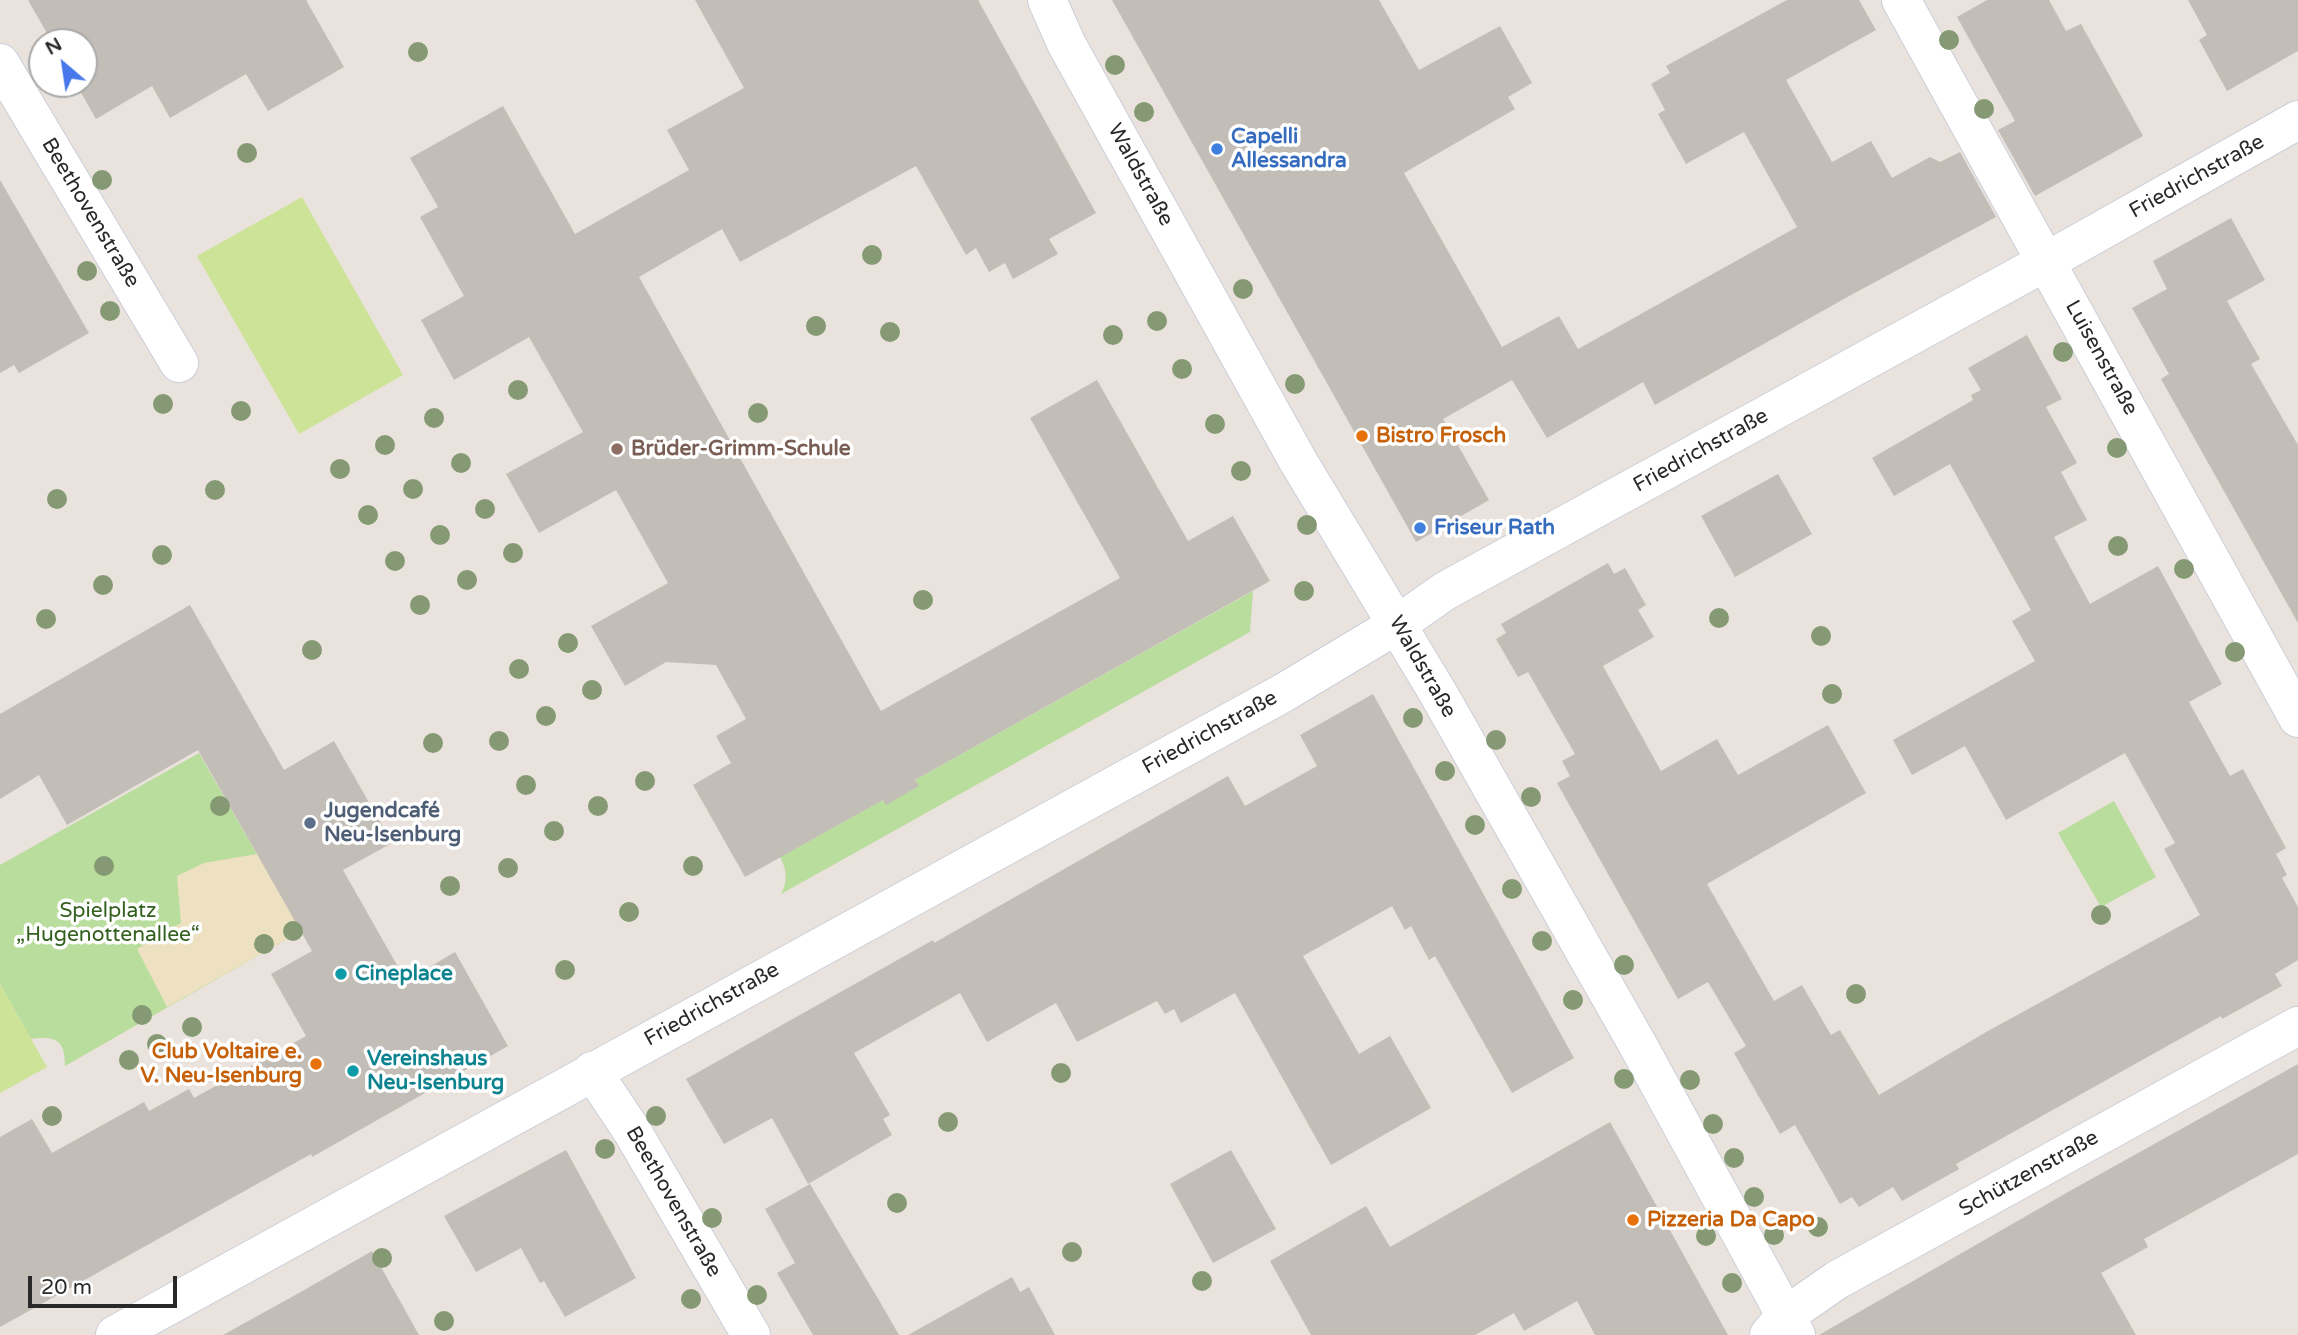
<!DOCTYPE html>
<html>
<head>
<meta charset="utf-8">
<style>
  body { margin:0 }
  #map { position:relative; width:2298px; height:1335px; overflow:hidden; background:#eae2dc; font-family:"Varela Round",sans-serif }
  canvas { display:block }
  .north { position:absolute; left:28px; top:28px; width:70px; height:70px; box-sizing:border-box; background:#fff; border:2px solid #a9a9a9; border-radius:50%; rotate:331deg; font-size:19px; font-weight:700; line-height:28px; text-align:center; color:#292929 }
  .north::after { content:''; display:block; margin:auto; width:24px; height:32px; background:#4777eb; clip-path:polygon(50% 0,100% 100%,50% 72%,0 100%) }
  .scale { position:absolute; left:28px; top:1276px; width:149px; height:32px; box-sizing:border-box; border:4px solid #292929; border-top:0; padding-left:9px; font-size:21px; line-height:24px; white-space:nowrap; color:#292929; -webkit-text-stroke:5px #fff; paint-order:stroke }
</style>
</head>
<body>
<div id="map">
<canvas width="2298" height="1335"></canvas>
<div class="north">N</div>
<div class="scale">20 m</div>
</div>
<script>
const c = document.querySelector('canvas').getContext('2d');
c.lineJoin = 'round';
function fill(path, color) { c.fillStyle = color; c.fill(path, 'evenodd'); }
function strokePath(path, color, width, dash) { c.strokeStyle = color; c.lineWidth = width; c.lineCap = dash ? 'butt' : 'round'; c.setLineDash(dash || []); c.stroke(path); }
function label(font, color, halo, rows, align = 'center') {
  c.font = font + ' "Varela Round",sans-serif'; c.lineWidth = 7; c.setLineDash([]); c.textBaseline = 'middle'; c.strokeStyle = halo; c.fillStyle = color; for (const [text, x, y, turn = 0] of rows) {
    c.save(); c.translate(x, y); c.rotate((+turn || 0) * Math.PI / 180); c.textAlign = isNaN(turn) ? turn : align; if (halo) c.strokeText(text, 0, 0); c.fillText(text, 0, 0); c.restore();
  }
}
const green = new Path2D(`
  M1253 591 1250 632 781 894C788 881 787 870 780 857L883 800 886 804 918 785 915 780Z
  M199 753 301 931 65 1066C65 1039 55 1036 31 1039L0 984V865Z
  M2114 801 2156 877 2101 907 2058 833Z`);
const sand = new Path2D(`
  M257 854 301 931 167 1007 137 949 181 923 177 876 204 863Z`);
const pitch = new Path2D(`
  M302 197 403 375 299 434 197 256Z
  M0 984 47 1067 0 1093Z`);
const building = new Path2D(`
  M28 0H306L344 67 268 111 246 74 170 118 152 86 96 119 76 84H84V42H52Z
  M695 0H978L1096 213 1049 239 1058 254 1013 279 1005 263 989 272 976 248 966 255 916 166 740 262 722 229 639 277 881 711 1120 578 1030 418 1097 380 1188 541 1233 516 1270 581 915 780 919 786 886 805 883 800 745 877 693 785 731 763 716 736 746 719 716 665 666 662 625 686 591 626 668 583 616 490 539 533 506 474 583 432 529 337 454 380 421 320 464 296 420 217 438 207 410 158 503 106 575 234 689 170 667 130 744 88Z
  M1112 0H1379L1419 70 1500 26 1532 83 1508 97 1515 109 1404 173 1502 347 1559 316 1578 349 1797 227 1744 132 1686 164 1658 114 1665 110 1651 84 1670 73 1666 66 1787 0H1859L1876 30 1786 80 1832 162 1871 141 1892 178 1930 157 1940 162 1960 152 1996 217 1851 295 1655 405 1643 382 1547 438 1512 380 1443 419 1489 500 1416 542Z
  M1987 0H2049L2066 31 2081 24 2143 136 2035 196 1998 130 2015 121 1957 17Z
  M2188 0H2298V51L2227 91 2199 40 2207 35Z
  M0 180 89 333 19 373 14 365 0 373Z
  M2231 218 2265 280 2227 301 2260 359 2251 364 2298 445V623L2161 379 2169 374 2132 308 2167 289 2153 261Z
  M2027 335 2062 399 2046 407 2077 463 2061 472 2087 520 2054 537 2090 604 2158 566 2222 684 2189 702 2230 776 2243 769 2286 848 2276 854 2287 875 2282 878 2298 907V960L2275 974 2282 986 2222 1019 2221 1016 1956 1164 1959 1169 1902 1201 1893 1187 1859 1207 1852 1197 1840 1204 1795 1125 1780 1134 1734 1053 1746 1046 1708 982 1678 999 1557 783 1570 776 1562 761 1575 754 1528 672 1518 677 1496 639 1506 633 1501 624 1608 563 1614 574 1625 568 1646 605 1638 610 1654 637 1603 666 1661 771 1717 739 1738 775 1828 725 1866 793 1707 884 1774 1001 1802 985 1831 1035 1840 1030 1879 1095 1988 1031 2200 915 2164 849 2175 843 2125 753 2006 820 1965 746 1912 775 1893 740 2035 661 2012 621 2031 610 1950 464 1894 496 1872 458 1973 400 1971 395 1981 390 1968 368Z
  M1778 474 1812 534 1735 577 1701 516Z
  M190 605 284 770 334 741 392 843 343 870 406 981 455 952 508 1046 312 1157 311 1154 0 1327V1137L32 1119 52 1153 144 1102 149 1111 189 1089 194 1098 306 1036 271 974 312 951 198 750 67 825 39 775 0 799V714Z
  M1373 694 1574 1058 1512 1093 1435 956 1429 960 1411 926 1405 930 1392 906 1303 956 1359 1054 1390 1036 1431 1108 1331 1165 1235 993 1181 1023 1174 1009 1165 1014 1157 1001 1077 1042 1056 1003 987 1042 960 993 854 1053 890 1115 883 1119 892 1135 808 1184 772 1118 724 1144 686 1079 933 940 934 943 1228 776 1245 806 1317 766 1300 735Z
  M2298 1064V1154L2144 1239 2148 1247 2101 1273 2136 1335H1819L2068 1192Z
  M1610 1122 1728 1335H1595L1577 1301 1524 1331 1514 1313 1475 1335H1311L1270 1261 1366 1206 1390 1247Z
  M566 1150 636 1278 565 1317 544 1281 540 1283 521 1248 476 1272 444 1216Z
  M1231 1150 1276 1229 1213 1263 1170 1184Z
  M810 1184 880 1302 899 1335H813L777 1273 795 1263 765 1209Z
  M372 1251 419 1335H223L299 1293Z
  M1012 1277 1020 1292 1029 1287 1055 1335H908Z`);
const minor = new Path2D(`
  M1047 0 1066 43 1298 461 1438 693 1639 1047 1796 1335
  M1901 0 2298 718
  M0 63 179 363
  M592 1071 632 1131 751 1335
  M115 1335 1283 693 1398 624 1445 591 2047 261 2298 120
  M1769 1335 1785 1316 1837 1280 2298 1026`);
const trees = [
  [1949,40],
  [418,52],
  [1115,65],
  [1984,109],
  [1144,112],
  [247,153],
  [102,180],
  [872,255],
  [87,271],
  [1243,289],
  [110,311],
  [1157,321],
  [816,326],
  [890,332],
  [1113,335],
  [2063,352],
  [1182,369],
  [1295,384],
  [518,390],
  [163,404],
  [241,411],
  [758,413],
  [434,418],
  [1215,424],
  [385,445],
  [2117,448],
  [461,463],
  [340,469],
  [1241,471],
  [413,489],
  [215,490],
  [57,499],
  [485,509],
  [368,515],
  [1307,525],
  [440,535],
  [2118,546],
  [513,553],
  [162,555],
  [395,561],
  [2184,569],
  [467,580],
  [103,585],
  [1304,591],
  [923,600],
  [420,605],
  [1719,618],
  [46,619],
  [1821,636],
  [568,643],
  [312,650],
  [2235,652],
  [519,669],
  [592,690],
  [1832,694],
  [546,716],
  [1413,718],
  [1496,740],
  [499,741],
  [433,743],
  [1445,771],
  [645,781],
  [526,785],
  [1531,797],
  [220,806],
  [598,806],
  [1475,825],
  [554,831],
  [104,866],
  [693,866],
  [508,868],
  [450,886],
  [1512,889],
  [629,912],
  [2101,915],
  [293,931],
  [1542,941],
  [264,944],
  [1624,965],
  [565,970],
  [1856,994],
  [1573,1000],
  [142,1015],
  [192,1027],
  [157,1044],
  [129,1060],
  [1061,1073],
  [1624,1079],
  [1690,1080],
  [52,1116],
  [656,1116],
  [948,1122],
  [1713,1124],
  [605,1149],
  [1734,1158],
  [1754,1197],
  [897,1203],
  [712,1218],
  [1818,1227],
  [1774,1235],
  [1706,1236],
  [1072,1252],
  [382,1258],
  [1202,1281],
  [1732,1283],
  [757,1295],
  [691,1299],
  [444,1321]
];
const markers = [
  [1217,149,7,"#3f7fe0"],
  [1362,436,7,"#e8710a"],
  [617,449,7,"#8d6e63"],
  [1420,528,7,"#3f7fe0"],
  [310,823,7,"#5c6f8a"],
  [341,974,7,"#0f9aa8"],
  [316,1064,7,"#e8710a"],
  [353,1071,7,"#0f9aa8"],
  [1633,1220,7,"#e8710a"]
];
const shopNames = [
  ["Capelli",1231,137],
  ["Allessandra",1231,161],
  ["Friseur Rath",1434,528]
];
const streetNames = [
  ["Waldstraße",1140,175,61],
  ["Friedrichstraße",2197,177,-29],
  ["Beethovenstraße",90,213,59],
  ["Luisenstraße",2101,358,61],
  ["Friedrichstraße",1701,451,-29],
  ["Waldstraße",1422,667,60],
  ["Friedrichstraße",1210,733,-29],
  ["Friedrichstraße",712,1005,-29],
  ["Schützenstraße",2029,1174,-29],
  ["Beethovenstraße",673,1202,60]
];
const foodNames = [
  ["Bistro Frosch",1376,436],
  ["Club Voltaire e.",302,1052,"right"],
  ["V. Neu-Isenburg",302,1076,"right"],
  ["Pizzeria Da Capo",1647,1220]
];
const educationNames = [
  ["Brüder-Grimm-Schule",631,449]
];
const serviceNames = [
  ["Jugendcafé",324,811],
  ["Neu-Isenburg",324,835]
];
const parkNames = [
  ["Spielplatz",108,911],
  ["„Hugenottenallee“",108,935]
];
const cultureNames = [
  ["Cineplace",355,974],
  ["Vereinshaus",367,1059],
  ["Neu-Isenburg",367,1083]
];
fill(green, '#b9dd9c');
fill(sand, '#ede1c1');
fill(pitch, '#cce398');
fill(building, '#c3bdb7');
strokePath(minor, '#cacfda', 40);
strokePath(minor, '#fff', 38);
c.fillStyle = '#859a74';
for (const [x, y] of trees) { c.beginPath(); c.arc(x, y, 10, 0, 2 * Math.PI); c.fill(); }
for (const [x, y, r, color] of markers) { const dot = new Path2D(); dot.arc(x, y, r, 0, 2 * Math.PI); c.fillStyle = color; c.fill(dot); strokePath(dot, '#fff', 2.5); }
label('bold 21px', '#366cbe', '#fff', shopNames, 'left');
label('21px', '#292929', '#fff', streetNames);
label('bold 21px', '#c56008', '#fff', foodNames, 'left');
label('bold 21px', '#785e54', '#fff', educationNames, 'left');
label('bold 21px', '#4e5e75', '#fff', serviceNames, 'left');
label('21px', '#33601f', '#fff', parkNames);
label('bold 21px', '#0d838f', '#fff', cultureNames, 'left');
</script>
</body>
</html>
